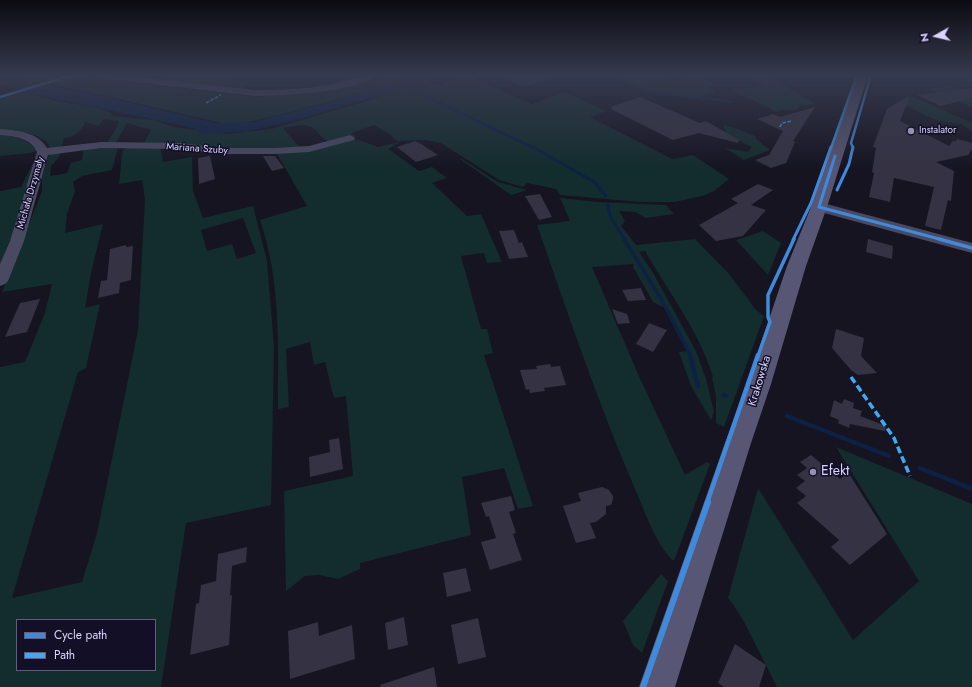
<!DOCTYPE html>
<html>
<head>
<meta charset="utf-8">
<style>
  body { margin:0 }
  #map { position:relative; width:972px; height:687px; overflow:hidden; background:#161421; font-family:Jost,sans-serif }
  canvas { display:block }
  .legend { position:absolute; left:16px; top:619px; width:140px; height:52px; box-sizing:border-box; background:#130f26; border:1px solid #625e7d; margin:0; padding:5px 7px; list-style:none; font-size:12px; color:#d9d4ff }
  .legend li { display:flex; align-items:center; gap:8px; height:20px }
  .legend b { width:20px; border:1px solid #625e7d }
  .north { position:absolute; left:916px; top:16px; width:40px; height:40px; -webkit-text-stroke:3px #130f26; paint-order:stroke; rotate:262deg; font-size:11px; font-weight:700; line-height:16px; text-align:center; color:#d9d4ff }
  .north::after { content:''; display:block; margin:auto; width:14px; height:18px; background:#d9d4ff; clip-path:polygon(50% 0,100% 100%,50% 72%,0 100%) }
</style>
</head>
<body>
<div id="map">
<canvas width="972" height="687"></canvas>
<ul class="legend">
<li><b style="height:5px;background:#408adc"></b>Cycle path</li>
<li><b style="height:5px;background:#3fa9f5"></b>Path</li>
</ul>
<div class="north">N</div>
</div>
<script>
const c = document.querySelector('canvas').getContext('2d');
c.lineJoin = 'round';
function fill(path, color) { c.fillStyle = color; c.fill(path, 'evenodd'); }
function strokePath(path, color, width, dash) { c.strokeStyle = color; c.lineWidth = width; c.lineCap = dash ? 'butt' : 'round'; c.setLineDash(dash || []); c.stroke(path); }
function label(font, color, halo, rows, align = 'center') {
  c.font = font + ' Jost,sans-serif'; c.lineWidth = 3; c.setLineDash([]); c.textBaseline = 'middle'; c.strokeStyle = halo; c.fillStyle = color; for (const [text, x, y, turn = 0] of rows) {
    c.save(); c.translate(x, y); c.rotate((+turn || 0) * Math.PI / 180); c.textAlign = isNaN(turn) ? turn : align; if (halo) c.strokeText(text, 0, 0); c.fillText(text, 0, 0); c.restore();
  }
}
const green = new Path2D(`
  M17 75H68C46 81 38 87 17 75Z
  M174 75H240L232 80 250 82 238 90 157 82Z
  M384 75H404C374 92 340 99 308 107 281 114 254 123 226 124L50 83 72 76H80L147 85 259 97 319 89 368 78 375 80Z
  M427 75H435L426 82 441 86 463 75H467L532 104 565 92 606 111 590 117 672 159 693 155 729 179 714 191 702 196 675 202H641L560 195 556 189 527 183 523 187 499 180 441 143 425 140 397 141 388 133 374 125 351 133 356 137C351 137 329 142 327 141 324 139 319 134 316 130 306 122 294 126 283 128L301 149 274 150 143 145 151 130 127 123 115 144 107 143 117 127 119 121 104 119 98 126 86 122C80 131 76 137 64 138L61 149H50C47 132 14 131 0 129V98C8 96 16 92 24 93 35 94 46 99 57 101 70 104 105 106 113 116L154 120 173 127 227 134 271 129 370 100 415 82Z
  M610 75H659L673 82 687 79 678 75H697L716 85 707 87 716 92 701 96 706 100 659 94Z
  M744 75H767L815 104 799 106 798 109C791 112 784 108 777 112L731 90 734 89 737 90 764 86Z
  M949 85 972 94V107L928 89Z
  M911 96 972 123V132L962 124 938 121 900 103Z
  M723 125C735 127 745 132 756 136L755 138 770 150 744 160 725 148 748 152 752 147 727 135Z
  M0 134C14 137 29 138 37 151L30 153 0 156Z
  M349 138 359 140 378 147 400 142 388 149 419 171 432 167 447 178 432 183 467 216 481 214 502 262 487 263 484 253 461 256 481 329H487L493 353 484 355 533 506 518 509 504 468 462 477 471 535 360 563V569L338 579 319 575 305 576 286 591 284 491 353 476 346 396 334 398 325 362 314 365 310 342 286 349 289 407 278 409C278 345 281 282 260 220L307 206 276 152 302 150Z
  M84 147H118L112 170 82 176 73 182 75 191 67 214 65 233 103 224 91 273 85 308 100 304 86 368 78 372 12 598 82 582 97 533 138 330 145 199 142 180 119 184 122 155 123 150 127 148 160 147 163 162 192 157 193 191 203 218 253 206 267 261 274 347 271 505 186 523 161 687H0V367L25 362 45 313 52 284 2 292 42 191V177L49 155 60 152 59 157 51 166 50 176 67 173 71 163 82 160ZM243 218 256 253 237 259 232 244 207 251 201 230ZM17 620H155V670H17Z
  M36 157 18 221 0 265V191L21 187Z
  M460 159H462L498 182 527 190 511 195Z
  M560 198 598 202 666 205 674 214 646 218 635 212 619 211 625 221 621 226 636 245 695 239 729 274 756 310 764 316 724 427 716 423V396L712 378 713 377C699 331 669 293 645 251L639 252 652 271 696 351 706 379 714 412 711 420 691 386 679 352 689 351 669 310 653 302 633 267 634 264 592 267 638 374 685 475 707 462 710 464 674 561C656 546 645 511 635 489 598 403 568 314 537 225L570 221Z
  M763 231 781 243 768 275 736 240Z
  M836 447 972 504V687H777L744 622 733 604 728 598 758 488 853 640 919 581Z
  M661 574 668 581 642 653 633 645 623 621Z`);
const water = new Path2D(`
  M0 75H17L24 79 46 86 83 92 216 123 253 122 350 97 383 86 405 75H425L391 92 304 118 246 132 200 134 193 128 25 92 0 84Z`);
const streamFar3 = new Path2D(`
  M612 75 649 91 732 102
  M402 83 420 89 434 100 534 148`);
const streamFar2 = new Path2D(`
  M533 147 594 182 606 196
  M608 205 610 216 625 240`);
const streamFar1 = new Path2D(`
  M624 239 661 299 691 356`);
const stream = new Path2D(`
  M690 355 698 386
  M724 395 726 396
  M787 416 889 456
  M920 468 972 489`);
const building = new Path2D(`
  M498 75H554L555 78 523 87Z
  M972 88V98L941 106 917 95Z
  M910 95 900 121 949 146 953 141H956L957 139 972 143V149L968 155 936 162 954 171 951 201 948 200 941 230 925 226 934 187 894 178 890 202 869 197 874 173 872 172 876 148 873 147 887 109Z
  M640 97 700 123 706 121 739 140 738 143 699 133 673 140 611 109 612 108 610 107Z
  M815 107 793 141 795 142 786 163 771 168 755 160 769 155 783 131 757 119 773 114 780 117Z
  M415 141 421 144 438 155 416 162 397 147Z
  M210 156 215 179 199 184 198 158Z
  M263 156H275L284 168 272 171Z
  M758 184 773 190 751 205 766 210 743 236 716 241 699 225 738 203 731 199Z
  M540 194 552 217 539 220 525 196Z
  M514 230 519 243 522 242 528 257 509 259 499 231Z
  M868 239 893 246 892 259 866 252Z
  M126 245V247L133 246 131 280 120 283 119 293 98 298 101 281 107 280 110 249Z
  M641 288 646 300 628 301 622 290Z
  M40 299 27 332 5 337 20 303Z
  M612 309 627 314 630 323 618 324Z
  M649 323 667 330 653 352 636 344Z
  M836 329 864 338 861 356 877 373 858 375 851 370 832 348Z
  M550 364 551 367 560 366 566 385 544 388 545 391 530 393 529 389 526 390 520 370 537 369 536 366Z
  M844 399 854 403 853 408 862 411 860 416 886 426 885 431 850 424 849 428 838 423 839 420 830 416 834 400 842 404Z
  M339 438 343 469 310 477 309 457 330 452 329 440Z
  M811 455 840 479 848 472 887 534 850 565 831 547 839 540 797 503 806 496 796 488 805 481 797 475 807 468 800 462Z
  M602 487 609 490 613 496V499L611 505 606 506V514L596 522 590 523 596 538 576 543 563 506 581 501 578 493Z
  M511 496 515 510 509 512 516 533 513 534 522 560 490 570 481 542 496 538 489 516 486 517 481 503Z
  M247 547 246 562 232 566 230 596 232 595 229 645 190 655 196 604 199 603 201 585 216 581 218 554Z
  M466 568 471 591 447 597 443 573Z
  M404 617 408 645 388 650 385 623Z
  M478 618 486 657 458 664 451 625Z
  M318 622 319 636 352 625 355 659 290 679 288 631Z
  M735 644 766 665 759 687H724L718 683Z
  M434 667 437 687H381L380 685Z`);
const minor = new Path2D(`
  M65 75H77L72 78H66Z
  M95 75H121L255 90C280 90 304 89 329 85 345 82 360 74 376 75 360 92 280 96 255 96L99 78Z
  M0 129C16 130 38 132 47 148L101 142 180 143 221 148H275L309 146 350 135 355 138 354 140 309 152 275 154H221L180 149 101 148 48 155 24 241 8 281 5 284 0 286V264L10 241 37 152C31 138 14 136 0 135Z`);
const tertiary = new Path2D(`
  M819 202 972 243V253L813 210 811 207 813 204Z`);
const secondary = new Path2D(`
  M856 75H868L827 207 806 266 771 384 751 443 675 687H639L725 443 747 384 787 266 811 207Z`);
const quietFar1 = new Path2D(`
  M206 103 221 95
  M780 127 782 123 792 121`);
const quiet = new Path2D(`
  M851 377 894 438 910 476`);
const cyclewayFar4 = new Path2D(`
  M0 97 69 76
  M831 148 857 75
  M853 148 851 143 871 75`);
const cyclewayFar3 = new Path2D(`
  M835 156 819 207 943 240
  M837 190 849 164 853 147
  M793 240 811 203 831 147`);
const cyclewayFar2 = new Path2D(`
  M939 239 972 248
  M758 356 770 322 768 317V295L794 239`);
const cyclewayFar1 = new Path2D(`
  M707 503 758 355`);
const cycleway = new Path2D(`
  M643 687 708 502`);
const markers = [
  [911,131,4,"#9591b1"],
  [813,472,4,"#9591b1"]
];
const farPoinames = [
  ["Instalator",919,131]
];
const farStreetnames = [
  ["Mariana Szuby",197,149,4],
  ["Michała Drzymały",31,193,-74]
];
const streetNames = [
  ["Krakowska",760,381,-73]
];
const nearPoinames = [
  ["Efekt",821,472]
];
fill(green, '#132c2d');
fill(water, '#0d2144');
strokePath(streamFar3, '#0d2144', 2.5);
strokePath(streamFar2, '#0d2144', 3);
strokePath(streamFar1, '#0d2144', 3.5);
strokePath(stream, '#0d2144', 4.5);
fill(building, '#343243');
fill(minor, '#4a4962');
fill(tertiary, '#4a4962');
fill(secondary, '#575674');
strokePath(quietFar1, '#3fa9f5', 1.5, [3.5, 1.5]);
strokePath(quiet, '#3fa9f5', 3.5, [7, 3.5]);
strokePath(cyclewayFar4, '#408adc', 2.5);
strokePath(cyclewayFar3, '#408adc', 3);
strokePath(cyclewayFar2, '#408adc', 3.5);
strokePath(cyclewayFar1, '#408adc', 4.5);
strokePath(cycleway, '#408adc', 6);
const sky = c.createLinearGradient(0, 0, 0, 171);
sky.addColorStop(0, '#0c0b12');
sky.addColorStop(0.44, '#363a4e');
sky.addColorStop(1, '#363a4e00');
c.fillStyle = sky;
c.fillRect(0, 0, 972, 171);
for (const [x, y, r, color] of markers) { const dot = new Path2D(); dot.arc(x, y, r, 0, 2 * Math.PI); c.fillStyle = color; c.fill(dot); strokePath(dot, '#130f26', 1.5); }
label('10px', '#d9d4ff', '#130f26', farPoinames, 'left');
label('10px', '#d9d4ff', '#130f26', farStreetnames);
label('12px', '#d9d4ff', '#130f26', streetNames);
label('14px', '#d9d4ff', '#130f26', nearPoinames, 'left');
</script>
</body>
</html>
